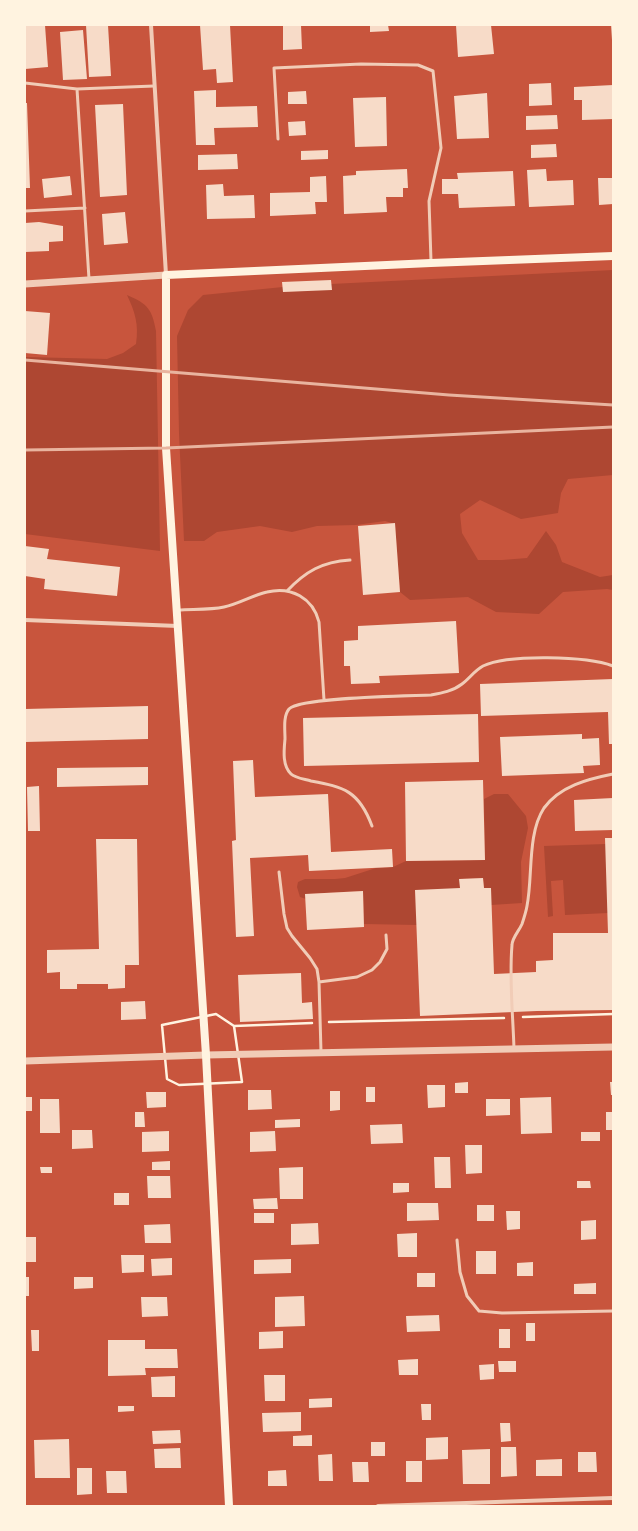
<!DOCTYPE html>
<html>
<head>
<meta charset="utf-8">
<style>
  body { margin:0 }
  #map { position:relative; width:638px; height:1531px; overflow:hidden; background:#c8553d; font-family:"Roboto Condensed",sans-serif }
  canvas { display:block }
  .frame { position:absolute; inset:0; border:26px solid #fff3e0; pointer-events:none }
</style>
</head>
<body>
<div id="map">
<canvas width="638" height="1531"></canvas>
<div class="frame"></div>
</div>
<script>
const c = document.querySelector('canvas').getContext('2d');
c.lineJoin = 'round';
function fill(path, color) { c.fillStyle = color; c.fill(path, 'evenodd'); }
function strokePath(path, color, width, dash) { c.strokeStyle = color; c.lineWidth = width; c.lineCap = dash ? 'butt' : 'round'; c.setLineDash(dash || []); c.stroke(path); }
const green = new Path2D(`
  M613 270V475L568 479 561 493 558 513 521 519 480 500 460 514 462 533 478 560H502L527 558 546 531 556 545 562 562 600 577 613 575V590L607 589 563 592 539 614 496 612 468 597 410 600 400 592 395 524 385 521 356 525 317 526 292 532 260 526 217 532 204 541H184L179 433 177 336 188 310 203 295 283 287V292L316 290 331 284Z
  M127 295C148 304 152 309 156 331L160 551 25 534V357L107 359 123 353 136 344C139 324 135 312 127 295Z
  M494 794H508L526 816 528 828 521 862 522 903 491 905 490 888H484L483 878 460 879V888L417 925 364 924 363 891 306 894V899L300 897 297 887 298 882 305 879H335L345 878 376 868 393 867 406 861 485 860 484 799Z
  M606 844 608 913 565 915 563 880 551 881 553 916 548 917 544 846Z`);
const building = new Path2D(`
  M25 25H45L48 67 25 69Z
  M86 25H108L111 76 89 77Z
  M200 25H230L233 82 217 83 216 69 203 70Z
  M283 25H301L302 49 283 50Z
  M370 25H388L389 31 370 32Z
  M456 25H491L494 54 458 57Z
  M611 25H613V40H612Z
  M83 30 87 79 63 80 60 32Z
  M551 83 552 105 529 106V84Z
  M613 85V119L582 120V100H574V87Z
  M216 90V107L257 106 258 127 214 128 215 145H196L194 91Z
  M306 91 307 104H288V92Z
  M487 93 489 138 457 139 454 96Z
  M386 97 387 146 355 147 353 98Z
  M25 103H27L30 188H25Z
  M123 104 127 195 100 197 95 105Z
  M557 115 558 129 526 130V116Z
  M305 121 306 135 289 136 288 122Z
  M556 144 557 157 531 158V145Z
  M328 150V159L301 160V151Z
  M237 154 238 169 198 170V155Z
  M407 169 408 188H403V197H386L387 212 344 214 343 176 356 175V171Z
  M546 169 547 181 573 180 574 205 529 207 527 170Z
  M513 171 515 206 459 208 458 194H442V179H458L457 173Z
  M70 176 72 195 44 198 42 179Z
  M326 176 327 202H315L316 214 270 216V193L310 192V177Z
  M598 178H613V204L599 205Z
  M223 184 224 196 254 195 255 218 207 219 206 185Z
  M125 212 128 243 104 245 102 214Z
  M39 222 63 226V241L49 242V251L25 252V223Z
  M331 280 332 290 283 292 282 282Z
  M25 311 50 313 47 355 25 353Z
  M395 523 400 592 363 595 358 526Z
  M25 546 49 549 47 559 120 567 117 596 44 589 45 579 25 576Z
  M456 621 459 673 379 676 380 683 351 684 350 666H344V641L358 640V626Z
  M613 679V744H609L608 712 481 716 480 684Z
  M148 706V739L25 742V709Z
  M478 714 479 762 304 766 303 718Z
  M582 734V739L599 738 600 765 583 766 584 773 502 776 500 737Z
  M253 760 255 797 328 794 331 852 392 849 393 867 309 871 308 855 250 858 254 936 236 937 232 841 236 840 233 761Z
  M148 767V785L57 787V768Z
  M483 780 485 860 406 861 405 782Z
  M39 786 40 831H28L27 787Z
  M613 798V830L575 831 574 800Z
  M605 838H613V1010L537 1011 420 1016 415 890 460 888 459 879 483 878 484 888H491L494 974 536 972V961L553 960V933H608Z
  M96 839H137L139 965H125V988L108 989V984H77V989H60V972L47 973V950L99 949Z
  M363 891 364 927 307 930 305 894Z
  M301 973 302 1003 312 1002 313 1019 240 1022 238 975Z
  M145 1001 146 1019 121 1020V1002Z
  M468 1082V1093H455V1083Z
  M610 1082H613V1095H611Z
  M427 1085H445V1107L428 1108Z
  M366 1087H375V1102H366Z
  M248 1090H271L272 1109 248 1110Z
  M330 1091H340V1110L330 1111Z
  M146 1092H166V1107L147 1108Z
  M25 1097H32V1111H25Z
  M551 1097 552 1133 521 1134 520 1098Z
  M40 1099H59L60 1133H40Z
  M486 1099H510V1115L486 1116Z
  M135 1112H144L145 1127H135Z
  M606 1112H613V1130H606Z
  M300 1119V1127L275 1128V1120Z
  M402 1124 403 1143 371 1144 370 1125Z
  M72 1130H92L93 1148 72 1149Z
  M169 1131V1151L142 1152V1132Z
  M275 1131 276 1151 250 1152V1132Z
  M581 1132H600V1141H581Z
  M465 1145H482V1173L466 1174Z
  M434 1157H450L451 1188H435Z
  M170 1161V1170H152V1162Z
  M40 1167H52V1173H41Z
  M303 1167V1199H280L279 1168Z
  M147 1176H170L171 1198H148Z
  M577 1181H590L591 1188H577Z
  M393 1183H409V1192L393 1193Z
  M114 1193H129V1205H114Z
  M277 1198 278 1209H254L253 1199Z
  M407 1203H438L439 1220 407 1221Z
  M477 1205H494V1221H477Z
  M506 1211H520V1229L507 1230Z
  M254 1213H274V1223H254Z
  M596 1220V1239L581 1240V1221Z
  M318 1223 319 1244 291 1245V1224Z
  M170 1224 171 1243H145L144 1225Z
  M417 1233V1257H398L397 1234Z
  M25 1237H36V1262H25Z
  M476 1251H496V1274H476Z
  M121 1255H144V1272L122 1273Z
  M172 1258V1275L152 1276 151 1259Z
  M291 1259V1273L254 1274V1260Z
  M533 1262V1276H517V1263Z
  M417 1273H435V1287H417Z
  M25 1277H29V1296H25Z
  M74 1277H93V1288L74 1289Z
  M596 1283V1294H574V1284Z
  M304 1296 305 1326 275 1327V1297Z
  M141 1297H167L168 1316 142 1317Z
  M439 1315 440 1331 407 1332 406 1316Z
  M526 1323H535V1341H526Z
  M499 1329H510V1348H499Z
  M31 1330H39V1351H32Z
  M283 1331V1348L259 1349V1332Z
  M108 1340H145V1349H177L178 1368H145L146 1375 108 1376Z
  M418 1359V1375H399L398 1360Z
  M498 1361H516V1372H499Z
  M494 1364V1379L480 1380 479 1365Z
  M264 1375H285V1401H265Z
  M175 1376V1397H152L151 1377Z
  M332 1398V1407L309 1408V1399Z
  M421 1404H431V1420H422Z
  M118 1406H134V1411L118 1412Z
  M301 1412V1431L263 1432 262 1413Z
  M500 1423H510L511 1441 501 1442Z
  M180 1430 181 1443 153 1444 152 1431Z
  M312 1435V1446H293V1436Z
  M448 1437V1459L426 1460V1438Z
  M69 1439 70 1478H35L34 1440Z
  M371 1442H385V1456H371Z
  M501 1447H516L517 1476 501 1477Z
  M180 1448 181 1468H155L154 1449Z
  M490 1449V1484H463L462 1450Z
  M578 1452H596L597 1472H578Z
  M332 1454 333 1481H319L318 1455Z
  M562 1459V1476H536V1460Z
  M406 1461H422V1482H406Z
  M352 1462H368L369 1482H353Z
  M77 1468H92V1494L77 1495Z
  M286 1470 287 1486H268V1471Z
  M106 1471H126L127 1493H107Z`);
const path = new Path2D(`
  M216 1014 234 1026 242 1082 179 1085 167 1079 162 1025Z
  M523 1017 613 1014
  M329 1022 504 1018
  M234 1026 312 1023`);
const service = new Path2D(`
  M25 83 77 89 89 279
  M77 89 154 86
  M278 139 274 68 361 64 418 65 433 71 441 148 429 201 431 261
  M25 211 85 208
  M287 591C306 571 322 562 350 560
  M178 610C193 609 210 610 224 607 239 604 253 595 267 592 291 586 313 598 319 622L324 700
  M372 826C359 791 344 787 311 781 304 779 295 778 291 774 282 765 284 750 285 739 285 730 283 716 289 709 301 697 409 696 431 695 442 693 453 691 462 684 470 678 474 671 483 666 508 654 587 656 613 666
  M279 872 284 914 287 928 292 936 310 958 317 969 319 982 321 1052
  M319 982 357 977 372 970 380 962 387 949 386 935
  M514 1049C513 1015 509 979 512 945 512 938 519 931 522 924 524 918 526 912 527 906 533 876 527 834 544 808 560 786 588 779 613 774
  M457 1240 460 1272 467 1296 479 1311 502 1313 613 1311`);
const minor = new Path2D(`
  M151 25 166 275
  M25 620 178 626
  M378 1506 613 1498`);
const tertiary = new Path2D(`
  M25 284 166 275
  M25 1061 206 1055 613 1047`);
const secondary = new Path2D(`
  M229 1506 206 1055 166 448V275L431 263 613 256`);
const rail = new Path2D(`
  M25 360 449 395 613 405
  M25 450 166 448 613 427`);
fill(green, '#ae4732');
fill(building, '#f7dbc8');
strokePath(path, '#fff3e0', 2.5);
strokePath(service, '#f1ccb7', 3);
strokePath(minor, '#f1ccb7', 4);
strokePath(tertiary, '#f1ccb7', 7);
strokePath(secondary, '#fff3e0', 8);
strokePath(rail, '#e9b49f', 3);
</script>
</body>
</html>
